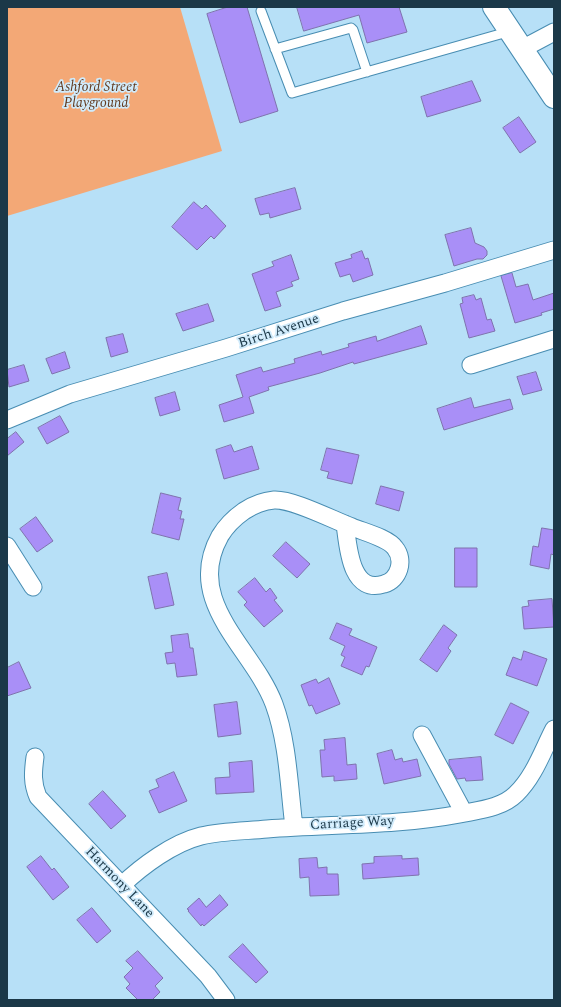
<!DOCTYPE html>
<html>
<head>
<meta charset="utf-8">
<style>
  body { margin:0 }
  #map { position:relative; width:561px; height:1007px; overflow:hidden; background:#b7e0f7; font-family:Spectral,serif }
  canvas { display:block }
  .frame { position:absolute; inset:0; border:8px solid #1b3848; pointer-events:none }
</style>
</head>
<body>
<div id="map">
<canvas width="561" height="1007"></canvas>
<div class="frame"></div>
</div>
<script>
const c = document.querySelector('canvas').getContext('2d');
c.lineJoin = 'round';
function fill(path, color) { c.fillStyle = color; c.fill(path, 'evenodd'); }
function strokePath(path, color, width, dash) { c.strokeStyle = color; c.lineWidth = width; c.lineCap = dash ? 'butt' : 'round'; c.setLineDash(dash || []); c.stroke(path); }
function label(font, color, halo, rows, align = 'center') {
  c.font = font + ' Spectral,serif'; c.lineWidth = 3.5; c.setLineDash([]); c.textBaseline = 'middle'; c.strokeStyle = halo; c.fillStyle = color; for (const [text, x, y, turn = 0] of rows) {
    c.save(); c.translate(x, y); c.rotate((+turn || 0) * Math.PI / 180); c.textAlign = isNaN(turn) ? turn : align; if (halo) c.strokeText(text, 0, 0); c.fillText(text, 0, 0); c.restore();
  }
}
const green = new Path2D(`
  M7 7H180L222 151 7 216Z`);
const building = new Path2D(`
  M228 7H247L278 111 240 123 207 14Z
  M297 7H399L407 32 367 43 359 15 304 31Z
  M472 81 481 101 427 117 421 97Z
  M519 117 536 142 520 153 503 128Z
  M295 188 301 209 270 218 269 213 260 215 255 199Z
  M194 202 202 209 206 205 226 226 214 239 211 236 197 250 172 227Z
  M471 228 475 243 484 247 487 251V255L483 259H477L454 266 445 235Z
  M362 251 365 259 368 258 373 275 353 282 350 274 340 277 335 263 352 258 351 255Z
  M291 255 299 279 291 282 293 286 276 292 281 306 265 311 252 274 274 266 272 262Z
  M512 273 516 287 528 284 533 300 554 293V309L541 313 542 315 515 323 501 276Z
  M474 295 476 300 481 298 487 320 491 319 495 331 469 338 460 304 463 303 462 298Z
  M208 304 214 321 183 331 176 314Z
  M421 326 427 344 354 364 353 362 320 373 268 387 269 390 249 397 254 413 224 422 219 405 243 397 236 375 261 367 263 372 295 363 294 359 321 351 322 355 349 347 348 344 376 336 377 341Z
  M123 334 128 352 111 357 106 338Z
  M65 352 70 368 52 374 46 359Z
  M24 365 29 381 9 387 7 370Z
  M536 372 542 390 523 395 517 377Z
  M175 392 180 410 160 416 155 398Z
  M471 398 474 408 510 399 513 409 444 430 437 409Z
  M60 416 69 432 47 444 38 428Z
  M16 432 24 442 7 456V439Z
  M231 445 234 452 252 446 259 469 224 479 216 450Z
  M327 448 359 455 352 484 327 478 329 472 321 470Z
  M381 486 404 492 399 511 376 504Z
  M161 493 181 498 178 510 182 511 180 519H184L179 540 152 533Z
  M36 517 53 541 37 552 20 529Z
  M542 528 554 530V555L551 554 549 569 530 565 533 546 538 547Z
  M286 542 310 564 297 578 273 556Z
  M455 548H477V587H455Z
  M167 573 174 605 155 609 148 577Z
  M255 578 266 592 270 588 277 598 274 600 283 611 264 627 244 605 247 602 238 592Z
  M552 599 554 627 524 629 522 607 529 606 528 601Z
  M337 623 352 629 349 635 377 647 369 667 366 666 362 675 341 666 345 657 341 655 345 646 330 639Z
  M444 625 457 635 448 648 451 651 437 672 420 660Z
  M188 634 190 648H193L197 675 177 677 175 663 167 664 165 653 173 652 171 636Z
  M524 651 547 659 537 686 506 675 513 657 521 660Z
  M19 662 31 688 7 696V668Z
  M329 678 340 704 316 714 312 705 309 706 301 685 316 679 318 683Z
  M237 702 241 734 218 737 214 705Z
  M511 703 529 712 513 744 495 735Z
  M345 738 347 765 356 764 357 779 334 781V776L322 777 320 750H325L324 740Z
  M392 750 395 760 402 758 403 762 417 759 421 776 384 784 377 754Z
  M481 757 483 780 466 781 465 778 457 779 449 764V760Z
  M252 761 254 792 216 794 215 778 230 777 229 763Z
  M174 772 187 801 159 813 149 791 159 787 156 780Z
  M103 791 126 816 111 829 89 804Z
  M41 856 52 870 54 868 69 887 53 900 27 867Z
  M402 856V859L418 858 419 875 363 879 362 864 374 863V857Z
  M317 858 318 868 327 867V874H338L339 895 310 896 309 877 300 878 299 859Z
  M220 895 228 905 204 926 202 924 201 926 188 911 189 910 187 909 199 898 206 907Z
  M92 908 111 931 97 943 77 920Z
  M243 944 268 972 256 983 229 957Z
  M138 951 163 978 155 986 160 992 152 1000H138L126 988 130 984 124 977 133 968 126 961Z`);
const lane = new Path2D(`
  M261 11 292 93 511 31
  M275 49 351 28 353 30 367 72`);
const street = new Path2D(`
  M522 49 554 32
  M471 365 554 339
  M7 420 70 394 226 348 343 311 445 283 554 250
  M7 546 33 587
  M422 735 464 813
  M35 757C33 772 32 783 38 797L208 976 226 1000
  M294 827C289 787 288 742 274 704 253 648 183 602 220 536 226 526 234 518 244 511 253 505 263 501 274 500 293 499 333 520 352 527 364 532 388 538 395 548 405 560 399 580 384 584 350 595 348 545 345 524
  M122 885C142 866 173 843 201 836 222 831 245 831 267 829 331 824 397 826 460 814 479 810 502 808 516 794 534 777 543 750 554 729`);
const secondary = new Path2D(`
  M494 7 554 97`);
const parkNames = [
  ["Ashford Street",96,88],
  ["Playground",96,104]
];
const streetNames = [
  ["Birch Avenue",279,332,-18],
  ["Carriage Way",352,824,-3],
  ["Harmony Lane",119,883,46]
];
fill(green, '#f3a876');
fill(building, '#a98ff7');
strokePath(building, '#7f72ad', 1);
strokePath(lane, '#488db2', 11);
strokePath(street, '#488db2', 19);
strokePath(secondary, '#488db2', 24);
strokePath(lane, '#fff', 9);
strokePath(street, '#fff', 17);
strokePath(secondary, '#fff', 22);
label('italic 14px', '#62391d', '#d0ebfb', parkNames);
label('14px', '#1b3848', '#d0ebfb', streetNames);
</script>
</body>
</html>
